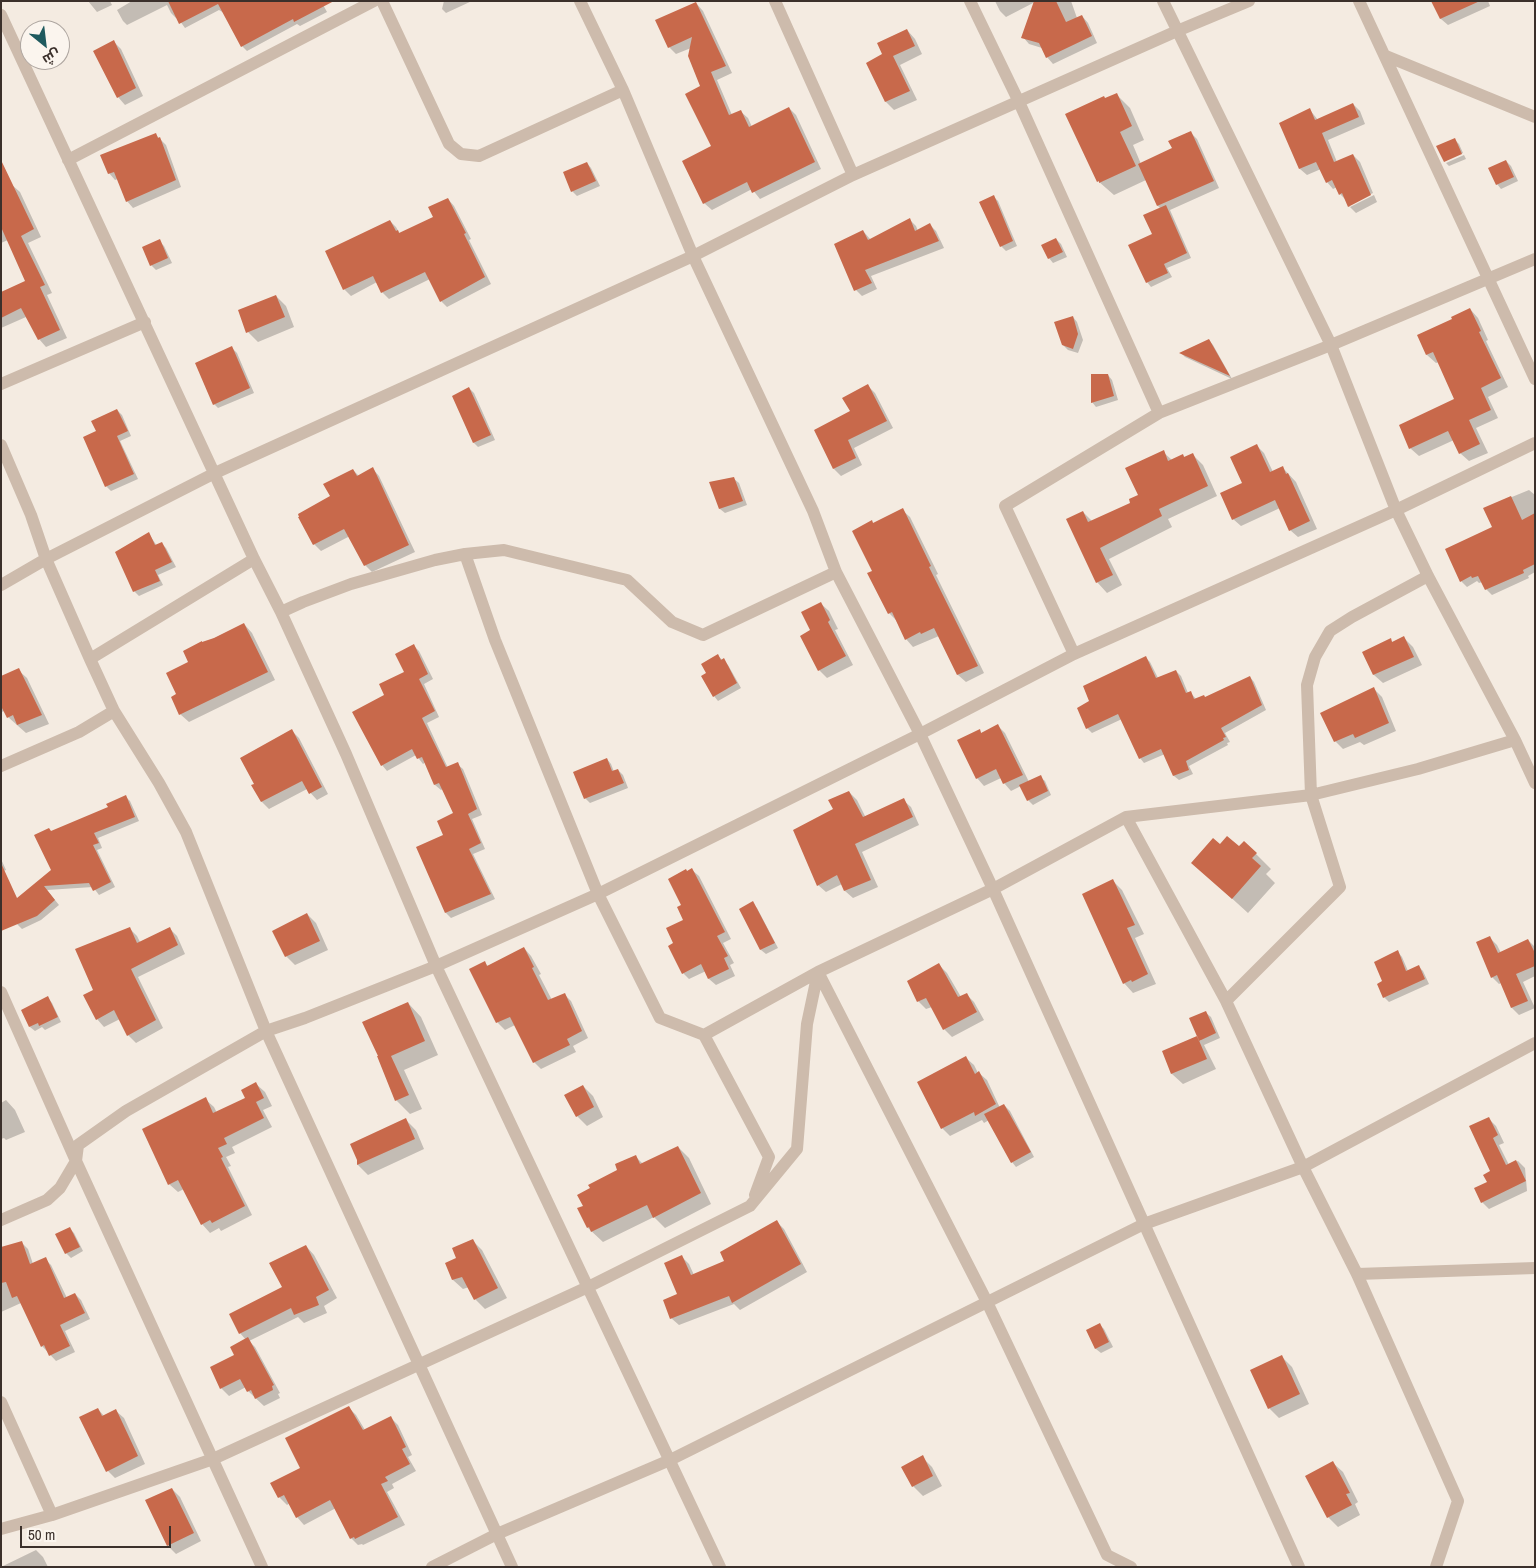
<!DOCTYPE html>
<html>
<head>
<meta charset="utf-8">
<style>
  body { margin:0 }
  #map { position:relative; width:1536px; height:1568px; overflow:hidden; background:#f4ebe1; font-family:"Archivo Narrow",Cairo,sans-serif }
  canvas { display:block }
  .frame { position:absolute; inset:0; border:2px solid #3b302b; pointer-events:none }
  .north { position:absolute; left:20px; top:20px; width:50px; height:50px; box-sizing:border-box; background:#fbf5ee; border:1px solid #aea6a0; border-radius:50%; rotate:151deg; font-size:14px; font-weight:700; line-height:20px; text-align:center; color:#3b302b }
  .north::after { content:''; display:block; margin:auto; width:18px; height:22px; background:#1f5a5e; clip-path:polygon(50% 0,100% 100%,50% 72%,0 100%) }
  .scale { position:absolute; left:20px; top:1526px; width:151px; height:22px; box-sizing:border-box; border:2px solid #3b302b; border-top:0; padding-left:6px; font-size:15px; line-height:18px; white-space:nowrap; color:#3b302b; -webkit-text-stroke:4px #fbf5ee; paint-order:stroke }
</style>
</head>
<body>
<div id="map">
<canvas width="1536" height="1568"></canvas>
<div class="frame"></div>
<div class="north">ش</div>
<div class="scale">50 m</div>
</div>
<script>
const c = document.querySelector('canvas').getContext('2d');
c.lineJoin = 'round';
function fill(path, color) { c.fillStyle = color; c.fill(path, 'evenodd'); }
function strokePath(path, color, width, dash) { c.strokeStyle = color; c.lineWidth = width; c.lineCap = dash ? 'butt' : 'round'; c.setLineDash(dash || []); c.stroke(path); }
const shadow = new Path2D(`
  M88 1H110L112 5 97 12Z
  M132 1H321L327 12 300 26 297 24 247 51 242 46 224 13 219 10 185 28 177 17 176 18 171 13 167 5 127 25 123 21 117 10Z
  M444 1H472L446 13 442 9Z
  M995 1H1071L1077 18 1082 16 1088 23 1097 43 1053 64 1047 57 1042 48 1029 44 1023 37 1035 2 1006 17 1000 11Z
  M1488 1 1490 6 1448 25 1441 19 1433 2Z
  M696 3 703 11 732 73 717 80 732 115 740 111 748 118 752 127 789 108 796 115 821 169 760 199 752 189 712 210 704 203 713 147 702 87 691 48 676 54 669 47Z
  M907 30 915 39 922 54 900 65 917 100 894 110 886 102 884 54Z
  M114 42 121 49 143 96 125 105 118 97Z
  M1117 95 1130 108 1144 140 1133 145 1141 164 1173 149 1190 132 1197 139 1219 188 1170 210 1191 258 1167 268 1172 277 1151 287 1147 282 1153 235 1161 209 1158 206 1146 180 1114 195 1098 181 1105 99Z
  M1353 104 1360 111 1365 124 1328 140 1337 162 1353 155 1360 162 1373 193 1350 204V207L1374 195 1377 202 1356 213 1349 206 1347 201 1340 194 1337 187 1333 189 1327 182 1321 169 1307 175 1300 169 1281 124 1310 110 1318 120Z
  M155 134 166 145 181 187 133 208 127 201 118 179 115 180 109 173Z
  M1454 139 1459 144 1463 153 1445 160V162L1438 146Z
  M1464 155 1466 159 1449 166 1446 163Z
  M1506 161 1511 166 1518 181 1501 189 1497 184Z
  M587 163 591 168 600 186 577 196 572 191Z
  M1 168 12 185 20 192 41 237 28 243 52 293 47 295 67 338 46 347 39 339 26 317 1 328V294L27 282 8 240 1 243Z
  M993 196 998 201 1017 246 1006 251 1001 246Z
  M448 199 454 206 471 239 469 240 491 284 447 307 441 301 430 279 389 299 382 292 377 282 351 296 344 289 390 221 396 227 400 234 434 217Z
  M910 220 916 226 918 231 930 225 936 231 944 248 871 276 877 289 862 296 856 290 863 231 871 240Z
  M1056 239 1061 244 1067 257 1053 263 1049 258Z
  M159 241 164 246 172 263 156 270 151 265Z
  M276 296 286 306 294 327 258 342 248 332Z
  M1470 309 1478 318 1488 340 1486 341 1508 387 1488 397 1498 418 1476 428 1488 453 1469 461 1460 453 1454 440 1419 456 1410 448 1456 400 1439 362 1436 363 1427 355 1418 335 1453 320Z
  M1073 317 1077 322 1083 340 1078 353 1068 350 1063 345Z
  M1209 340 1213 345 1232 379 1185 357 1181 353Z
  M232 348 237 353 254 393 218 408 214 404Z
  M1108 375 1112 380 1118 400 1096 407 1092 402Z
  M868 386 875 393 893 428 854 448 862 465 841 476 834 469 816 431 851 412Z
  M469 388 474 393 495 440 478 447 474 443 454 397Z
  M117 410 122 415 131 436 120 441 138 479 111 491 106 486 84 438 98 432Z
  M1257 446 1264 453 1273 472 1282 467 1296 482 1317 529 1298 537 1290 530 1280 508 1241 526 1233 519Z
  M1163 452 1172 460 1183 455 1185 458 1192 454 1203 465 1217 496 1168 519 1172 527 1109 559 1122 585 1107 593 1097 582 1083 512 1092 521 1132 503 1139 496Z
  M373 469 379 476 415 552 372 572 365 565 350 536 321 551 314 544 332 496 353 470 359 476Z
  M734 479 739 483 747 505 725 513 720 509 711 483Z
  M1529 490 1535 495V572L1528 576 1529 578 1492 595 1486 589 1482 582 1479 583 1477 581 1467 587 1461 581 1493 527 1485 508Z
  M902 510 910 517 938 574 936 575 984 673 966 682 958 675 939 636 913 647 906 639 896 620 889 613 873 571 872 522 874 524Z
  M149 534 157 546 161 543 166 548 176 567 158 575 163 585 139 596 134 591Z
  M820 603 829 611 838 629 835 630 853 665 827 678 819 670 812 630Z
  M244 624 252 633 275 680 189 722 180 714 178 695 190 663 202 644Z
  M1404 638 1413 647 1422 665 1383 683 1374 675 1364 652 1390 640 1394 643Z
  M414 646 419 651 433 679 424 684 439 717 427 723 448 768 457 764 463 769 482 815 472 819 485 849 473 854 495 899 451 918 446 913 445 836 454 814 443 789 441 790 435 785 426 762 423 764 416 755 387 771 382 765 385 695 406 672Z
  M718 656 728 665 741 688 718 701 714 696 708 674Z
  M1146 658 1150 662 1158 678 1176 671 1181 676 1188 693 1190 692 1196 699 1205 698 1250 677 1254 682 1266 710 1225 733 1230 742 1227 743 1228 745 1189 766 1193 774 1179 780 1174 776 1165 754 1144 763 1140 758 1122 719 1092 733 1087 728 1091 702Z
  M18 670 27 678 49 724 26 733 8 717 5 711 1 712V677Z
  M1374 689 1382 697 1396 731 1364 745 1360 742 1343 749 1335 741Z
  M998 726 1005 733 1029 782 1040 777 1045 781 1051 795 1033 805 1028 800 1021 786 1011 791 1004 783 1001 778 984 786 977 778 980 731 982 734Z
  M292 731 299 738 328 794 317 800 307 789 269 809 262 802 253 786Z
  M607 759 611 764 614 772 618 770 623 775 628 788 590 803 585 798Z
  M849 792 857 800 866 818 903 800 911 807 919 825 862 852 878 887 853 898 845 891 842 884 826 892 818 885Z
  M125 796 130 801 139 821 98 838 102 848 97 850 115 887 99 895 93 887 47 890 59 905 41 920 22 929 17 924 52 871V832L110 808Z
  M1220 846 1239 848 1256 854 1271 869 1266 874 1275 883 1248 913 1193 863Z
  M1 859 6 870 1 872Z
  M692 870 699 876 731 939 723 943 734 963 730 965 735 976 716 985 709 979 706 971 689 979 683 973 675 944 685 920 683 905 687 872Z
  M1113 881 1122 890 1144 934 1135 938 1156 984 1133 993 1124 983Z
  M752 903 757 908 778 948 766 954 761 950 741 909Z
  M307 914 316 923 328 950 295 965 286 956Z
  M129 928 137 936 140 942 169 928 177 936 185 954 138 977 163 1028 136 1043 128 1035 120 1019 104 1027 97 1019 95 991Z
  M1490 938 1497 945 1501 953 1528 940 1535 947V976L1523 982 1535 1008 1519 1015 1512 1008 1501 983 1499 984 1492 977Z
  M524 948 531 956 541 974 539 975 552 1000 564 994 571 1001 588 1038 573 1046 576 1052 541 1069 534 1062 515 1025 505 1030 498 1023 470 969 485 963 488 966Z
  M1398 952 1402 957 1408 971 1419 967 1423 971 1429 984 1389 1002 1384 997V982Z
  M939 965 947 973 961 997 966 994 974 1002 984 1020 952 1037 944 1029 932 1007 926 1009 918 1001Z
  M48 998 52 1003 61 1022 45 1030 42 1027 35 1031 30 1027 22 1011Z
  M408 1003 421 1017 438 1055 404 1070 422 1109 410 1114 396 1100 378 1057Z
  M1206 1013 1211 1017 1220 1038 1204 1045 1216 1069 1183 1084 1172 1074 1163 1052 1197 1037 1201 1041 1191 1019Z
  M966 1058 974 1065 978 1073H979L987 1080 1000 1108 1005 1106 1010 1111 1034 1157 1016 1167 1012 1162 989 1120 984 1123 982 1120 950 1136 942 1128 919 1082Z
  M256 1084 265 1092 272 1106 263 1110 272 1127 232 1147 235 1153 226 1157 231 1166 228 1167 252 1215 221 1231 219 1228 210 1233 202 1224 184 1189 178 1192 169 1184 205 1099 214 1107 217 1113 246 1098Z
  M583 1086 593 1096 603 1117 587 1126 577 1116Z
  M6 1100 15 1110 25 1132 6 1140 4 1138 1 1139V1103Z
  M1489 1119 1496 1126 1504 1143 1499 1145 1509 1165 1518 1161 1525 1168 1527 1191 1489 1209 1482 1202 1492 1172Z
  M406 1120 416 1130 424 1149 368 1175 358 1165V1160Z
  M678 1147 689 1158 711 1204 665 1228 654 1217 603 1242 588 1228 579 1209 584 1206 592 1189 619 1170 635 1156 643 1164Z
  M777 1222 784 1229 807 1272 740 1310 734 1304 679 1325 671 1318 679 1295 682 1257 689 1264 694 1275 726 1262Z
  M69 1228 74 1233 83 1251 71 1258 66 1253Z
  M472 1240 482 1250 507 1298 485 1309 475 1299 469 1287 463 1289 453 1280 447 1264 458 1259Z
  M22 1243 28 1249 33 1264 45 1259 51 1265 67 1298 75 1294 81 1300 90 1319 65 1331 75 1352 56 1361 42 1346 21 1303 1 1312V1249Z
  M306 1246 314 1255 337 1298 324 1306 327 1313 304 1323 298 1317 249 1341 255 1347 280 1393 278 1394 280 1398 264 1406 248 1391 246 1387 229 1396 221 1388 236 1356 246 1340 240 1333 284 1288Z
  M1100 1325 1104 1329 1113 1347 1101 1353 1096 1349 1087 1331Z
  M1282 1357 1292 1367 1309 1404 1279 1418 1269 1408Z
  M348 1407 356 1415 365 1430 391 1418 398 1425 412 1455 408 1457 416 1471 392 1484 394 1488 387 1492 405 1525 363 1545 362 1544 358 1545 351 1538 336 1508 304 1525 297 1517 290 1503 287 1505 279 1497 272 1483 302 1468Z
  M98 1409 104 1416 116 1411 124 1418 145 1464 115 1478 108 1471Z
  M922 1457 932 1467 942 1486 923 1496 913 1486Z
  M1333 1463 1343 1472 1358 1502 1355 1504 1360 1515 1338 1527 1328 1517Z
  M172 1489 180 1497 201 1541 176 1554 168 1546 146 1501Z
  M36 1550 43 1557 48 1567H1Z`);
const building = new Path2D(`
  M168 1H334L294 22 293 19 241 47 218 4 179 24Z
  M1034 1H1056L1066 22 1082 15 1092 36 1046 58 1039 43 1021 38Z
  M1431 1H1480L1440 19Z
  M696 2 726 66 711 72 729 115 741 110 749 127 789 107 815 162 752 193 747 182 703 204 682 161 711 146 685 94 700 86 688 56 692 37 668 48 655 20Z
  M907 29 915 46 893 56 910 91 885 102 866 63 882 54 877 43Z
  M114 40 136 88 117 98 93 51Z
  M1117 93 1132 126 1120 132 1136 166 1099 183V181L1097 182 1065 114 1104 96 1105 98Z
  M1353 103 1359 117 1322 133 1334 162 1353 154 1371 195 1348 207 1342 193 1339 195 1332 180 1326 183 1316 162 1299 169 1279 123 1310 108 1315 120Z
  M1191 131 1214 181 1157 206 1138 164 1172 148 1168 141Z
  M156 133 158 138 160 137 176 180 126 202 114 172 108 174 100 155Z
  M1455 138 1462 154 1444 162 1436 146Z
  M1 160 34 229 21 236 45 285 40 287 60 330 38 340 21 308 1 318V292L25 281 1 227Z
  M1506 160 1514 177 1496 185 1488 168Z
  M587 162 596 181 571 192 563 172Z
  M994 195 1013 241 1000 247 979 202Z
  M448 198 466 233 464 234 485 277 440 302 425 272 381 293 373 276 343 290 325 251 390 220 396 231 398 230 399 233 433 217 428 207Z
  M1166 205 1187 253 1164 264 1168 273 1146 283 1128 245 1152 234 1143 215Z
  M910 218 915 231 930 223 939 241 865 270 872 283 854 291 834 244 863 230 868 240Z
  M1056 238 1063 252 1048 259 1041 245Z
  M160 239 168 258 150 266 142 247Z
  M276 295 285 317 246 333 238 310Z
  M1470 308 1481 331 1479 332 1501 378 1481 388 1491 410 1469 420 1480 444 1459 454 1448 431 1409 449 1399 425 1454 399 1433 352 1426 355 1417 335 1452 319 1451 317Z
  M1073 316 1078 334 1073 349 1062 345 1054 322Z
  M1209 339 1230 376 1179 353Z
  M232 346 250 388 213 405 195 363Z
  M1091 374H1108L1114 396 1091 403Z
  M868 384 887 421 848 440 856 458 833 469 814 430 850 411 842 398Z
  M469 387 491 435 473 443 452 396Z
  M117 409 128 431 117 436 134 474 105 487 83 437 96 431 91 421Z
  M1257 444 1270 472 1283 466 1286 474 1288 473 1310 521 1289 531 1275 500 1232 520 1220 493 1242 483 1230 457Z
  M1164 450 1168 461 1183 454 1184 457 1193 453 1208 486 1159 509 1162 516 1100 548 1113 575 1096 583 1066 519 1083 511 1088 522 1130 503 1129 499 1138 495 1125 468Z
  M373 467 409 545 364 566 344 529 313 545 298 517H299L298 514 330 496 323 484 353 469 357 476Z
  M734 477 743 501 719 509 709 482Z
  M1511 496 1522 520 1535 513V564L1523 570 1524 573 1485 590 1478 576 1472 578 1471 576 1460 582 1445 549 1492 527 1483 508Z
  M903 508 931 566 929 567 978 666 957 675 934 628 921 634 920 632 905 640 892 612 888 614 867 573 872 571 852 531 872 520 873 523Z
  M149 532 155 545 162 542 172 562 155 570 160 581 133 592 115 552Z
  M821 602 830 620 828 622 846 656 818 671 800 636 810 630 801 612Z
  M244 623 268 672 179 715 171 697 176 694 166 673 188 662 183 651 202 641V642L214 638Z
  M1404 636 1414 657 1373 675 1362 652 1391 638 1392 642Z
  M414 644 428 674 419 679 435 711 422 718 446 767 458 762 477 809 468 814 481 843 469 849 491 894 445 913 416 847 443 835 437 821 453 813 439 783 434 785 422 757 417 759 412 749 381 766 352 712 384 695 379 684 404 672 395 654Z
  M718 654 721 660 724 658 737 683 713 697 701 676 706 673 701 664Z
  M1146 656 1156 678 1176 670 1186 693 1191 691 1194 699 1204 695 1205 697 1250 676 1262 705 1221 728 1226 737 1223 738 1224 740 1186 761 1189 770 1173 776 1161 749 1139 759 1118 714 1086 729 1077 708 1089 701 1083 686Z
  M19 668 42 715 17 725 13 715 7 718 1 706V676Z
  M1374 687 1389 723 1355 738 1353 734 1334 742 1320 713Z
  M998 724 1023 775 1003 784 996 769 976 779 957 740 980 729 981 733Z
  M292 729 322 787 309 794 302 781 261 802 251 785 254 784 240 758Z
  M607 758 612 771 618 769 624 783 584 799 573 772Z
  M1041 775 1048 791 1027 801 1019 785Z
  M849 791 863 817 904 798 913 817 855 844 871 880 844 891 837 875 817 886 793 830 833 809 828 800Z
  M126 795 135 817 94 833 99 843 93 845 111 882 93 891 89 883 44 886 55 900 37 916 1 931V863L17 898 51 870 34 835 49 828 51 831 108 807 106 804Z
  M1227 836 1239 846 1244 841 1257 853 1252 858 1261 866 1232 899 1191 863 1213 838 1220 844Z
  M692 868 725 932 717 936 728 956 724 958 729 969 708 979 701 964 682 974 668 946 673 943 666 928 683 920 677 907 681 905 668 879 686 869 687 871Z
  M1113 879 1135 925 1127 928 1148 974 1132 982 1131 980 1123 984 1082 894Z
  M753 901 775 943 760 950 739 909Z
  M307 913 320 941 285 957 272 931Z
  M130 927 137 943 170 927 178 945 131 969 156 1020 127 1036 114 1010 96 1020 83 995 93 990 75 949Z
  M1490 936 1498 953 1528 939 1535 953V966L1516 974 1528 1001 1511 1008 1497 975 1491 978 1476 942Z
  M524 947 534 967 532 968 548 1000 565 993 582 1031 567 1039 570 1045 533 1063 510 1017 496 1023 469 969 485 961 487 966Z
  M1398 950 1406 971 1419 965 1425 979 1383 998 1377 984 1382 981 1374 962Z
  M939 963 958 997 967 993 977 1012 943 1030 926 998 917 1002 907 981Z
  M48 996 58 1017 39 1026 38 1023 29 1027 21 1010Z
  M408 1002 425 1041 391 1056 409 1095 395 1101 377 1056H378L362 1022Z
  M1206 1011 1216 1033 1199 1041 1189 1018Z
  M1197 1036 1207 1059 1171 1074 1162 1051Z
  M966 1056 975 1074 979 1071 996 1104 975 1116 974 1112 941 1129 917 1082Z
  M256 1082 264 1098 256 1102 264 1118 224 1138 227 1144 218 1148 223 1157 221 1158 245 1206 212 1223 210 1220 201 1225 178 1180 168 1185 142 1129 206 1097 213 1113 245 1098 241 1090Z
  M583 1085 594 1107 576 1117 564 1095Z
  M1004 1104 1031 1152 1011 1163 984 1114Z
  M1489 1117 1498 1135 1493 1138 1506 1165 1516 1160 1526 1181 1481 1203 1474 1188 1487 1182 1483 1175 1490 1171 1469 1126Z
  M406 1118 415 1139 357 1165V1160L350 1144Z
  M678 1146 701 1193 653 1218 647 1205 591 1232 589 1227 587 1228 577 1208 583 1206 577 1195 590 1188 588 1185 617 1170 615 1164 636 1155 640 1164Z
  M777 1220 801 1264 732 1303 729 1296 670 1319 663 1300 677 1294 664 1263 682 1255 691 1275 724 1261 720 1252Z
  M70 1227 80 1247 65 1254 55 1234Z
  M473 1239 498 1288 474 1300 462 1277 452 1280 445 1263 456 1258 452 1248Z
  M22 1241 30 1264 46 1257 64 1298 75 1293 85 1313 60 1325 70 1346 49 1356 44 1345 41 1347 17 1296 12 1298 6 1282 1 1283V1247Z
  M306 1245 329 1290 316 1297 319 1305 294 1315 291 1308 239 1334 229 1314 282 1287 269 1263Z
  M1100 1323 1109 1342 1095 1349 1086 1330Z
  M248 1337 274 1385 272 1386 273 1390 255 1399 251 1390 247 1392 240 1379 220 1389 210 1367 234 1355 230 1347Z
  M1282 1355 1300 1394 1268 1409 1250 1370Z
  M349 1406 363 1430 391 1416 406 1447 402 1449 410 1464 385 1477 388 1481 381 1484 398 1517 355 1539 354 1537 350 1539 330 1500 296 1518 284 1495 278 1498 270 1483 300 1468 285 1438Z
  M98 1408 102 1416 116 1409 138 1456 106 1472 79 1417Z
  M923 1455 933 1476 912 1487 901 1467Z
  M1333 1461 1350 1493 1346 1494 1352 1505 1327 1518 1305 1476Z
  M172 1488 194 1533 167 1546 145 1500Z`);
const minor = new Path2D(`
  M382 1 449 144 461 154 479 156 623 90
  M580 1 623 90 693 256 813 511 836 572 920 734 993 889 1299 1567
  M775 1 853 175
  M970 1 1019 102 1159 413
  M1163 1 1331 345 1396 510 1428 576 1515 740 1535 783
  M1359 1 1535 379
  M1 15 254 559 281 612 303 602 351 584 435 560 465 554 504 550 627 580 672 622 703 635 836 572
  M1386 56 1535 117
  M68 160 374 1
  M1 384 145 322
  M1 445 31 515 46 559 90 659 114 711 159 783 186 832 266 1031 512 1567
  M465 554 495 640 598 894 660 1018 704 1035 769 1157 755 1195
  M1 585 46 559 215 473 693 256 853 175 1177 31 1249 1
  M281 612 346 754 436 966 720 1567
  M1074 654 1005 506 1159 413 1331 345 1535 259
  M90 659 254 559
  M1 766 79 732 114 711
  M1126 817 1226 1001 1303 1167 1357 1274 1458 1501 1436 1567
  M818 972 987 1302 1107 1555 1131 1567
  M1 992 76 1161 262 1567
  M1226 1001 1340 887 1311 795 1307 685 1315 657 1330 631 1352 617 1428 576
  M704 1035 818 972 993 889 1126 817 1311 795 1418 769 1515 740
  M1 1220 47 1200 60 1188 76 1161 78 1145 126 1111 266 1031 305 1018 436 966 598 894 920 734 1074 654 1396 510 1535 443
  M1357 1274 1535 1268
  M1 1402 52 1515
  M1 1529 52 1515 213 1459 588 1287 750 1206 797 1149 807 1024 818 972
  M432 1567 497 1534 670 1460 1144 1224 1303 1167 1535 1043`);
fill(shadow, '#0003');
fill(building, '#c8694b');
strokePath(minor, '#cdbbac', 12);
</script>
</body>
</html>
